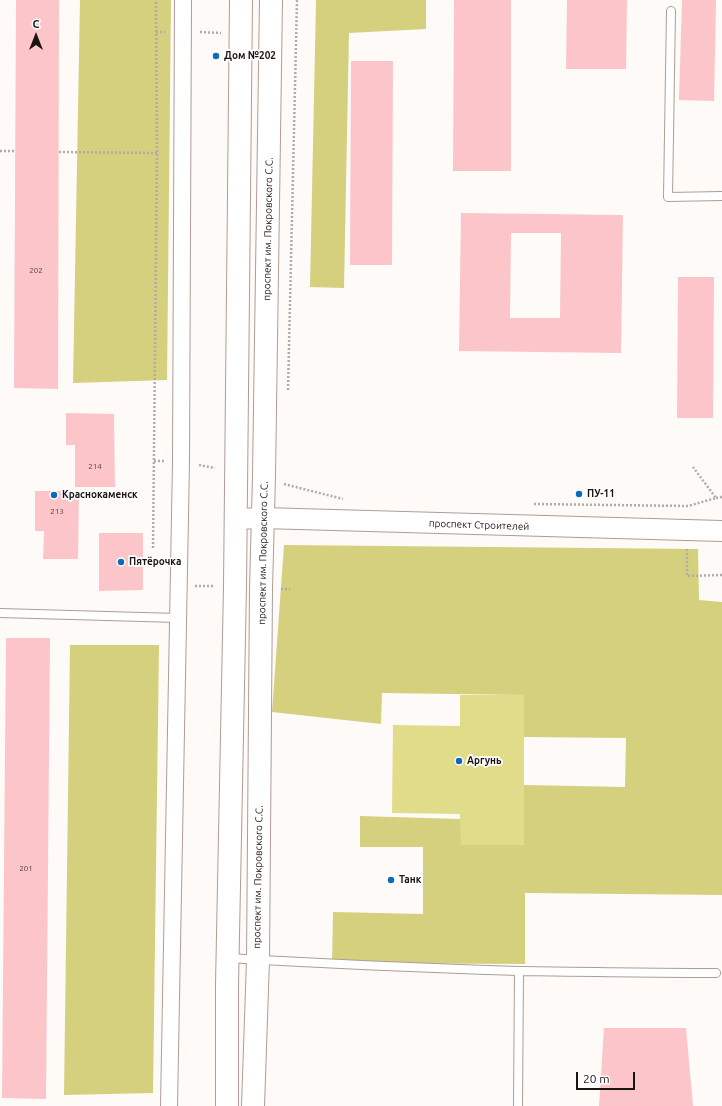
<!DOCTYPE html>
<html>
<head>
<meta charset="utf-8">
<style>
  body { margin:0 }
  #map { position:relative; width:722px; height:1106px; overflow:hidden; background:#fefaf8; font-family:Ubuntu,sans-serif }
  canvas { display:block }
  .north { position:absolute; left:16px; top:16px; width:40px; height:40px; -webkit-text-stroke:3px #fff; paint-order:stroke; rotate:0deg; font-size:11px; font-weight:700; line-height:16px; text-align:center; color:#1b1411 }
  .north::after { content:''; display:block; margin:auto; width:14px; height:18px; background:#1b1411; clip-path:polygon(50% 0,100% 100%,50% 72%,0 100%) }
  .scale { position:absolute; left:576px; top:1072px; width:59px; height:18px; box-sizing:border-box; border:2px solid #1b1411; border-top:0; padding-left:5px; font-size:12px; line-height:14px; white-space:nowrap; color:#1b1411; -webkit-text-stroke:3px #fff; paint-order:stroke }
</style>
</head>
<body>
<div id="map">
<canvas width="722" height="1106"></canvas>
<div class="north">С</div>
<div class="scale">20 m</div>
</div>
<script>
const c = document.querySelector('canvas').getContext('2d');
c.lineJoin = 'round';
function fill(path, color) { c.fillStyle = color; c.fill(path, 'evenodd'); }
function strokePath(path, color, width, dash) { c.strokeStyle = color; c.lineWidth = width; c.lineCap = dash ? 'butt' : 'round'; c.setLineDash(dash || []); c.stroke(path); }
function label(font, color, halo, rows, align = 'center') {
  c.font = font + ' Ubuntu,sans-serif'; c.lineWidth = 3.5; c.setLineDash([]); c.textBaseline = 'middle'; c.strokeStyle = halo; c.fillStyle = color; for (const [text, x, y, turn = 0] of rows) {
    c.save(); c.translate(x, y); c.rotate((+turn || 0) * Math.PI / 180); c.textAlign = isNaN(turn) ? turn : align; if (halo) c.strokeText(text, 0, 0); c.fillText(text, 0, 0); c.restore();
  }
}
const green = new Path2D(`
  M460 695H524V845H460V814L392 813 393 725 460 726Z`);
const forest = new Path2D(`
  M80 0H171L167 380 73 383Z
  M316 0H426V29L349 33 344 288 310 287Z
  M284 545 698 549 699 600 722 602V895L525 893V964L332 963 333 912 423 914V847H360V816L460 819 461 845H524V785L625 787 626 738 524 737V695L382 693 381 724 272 712Z
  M70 645H159L153 1093 64 1095Z`);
const building = new Path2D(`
  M16 0H59L58 389 14 388Z
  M454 0H511V171H453Z
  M567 0H627L626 69H566Z
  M682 0H716L714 101 679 100Z
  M351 61H393L392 265H350Z
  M461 213 623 215 621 353 459 351ZM511 233H561L560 318H510Z
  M678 277H714L713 418H677Z
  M66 413 114 414 115 487H75V445H66Z
  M35 491H79L78 559H43L44 531H35Z
  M99 533H143V590L99 591Z
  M6 638H50L46 1099 2 1098Z
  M604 1028H686L693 1106H599Z`);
const path = new Path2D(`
  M156 32H165
  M200 32 221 33
  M0 151H15
  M59 152 157 153
  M288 390 297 0
  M154 461H164
  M199 465 215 468
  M284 484 343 499
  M716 498 722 497
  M534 504 688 506 716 498 693 467
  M153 548 157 153 156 0
  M687 549V576L722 575
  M195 586H214
  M281 589H290`);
const service = new Path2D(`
  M671 11 668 197 722 196
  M0 613 178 618
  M229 958C326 964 422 968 519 971 585 972 650 973 716 973
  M518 1106 519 971`);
const minor = new Path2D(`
  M169 1106 181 462 183 0`);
const tertiary = new Path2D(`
  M235 519 263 518 722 531`);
const secondary = new Path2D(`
  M227 1106V985L235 586 241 0
  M253 1106 258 960 261 589 264 476 271 0`);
const markers = [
  [216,56,4,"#0e6ab7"],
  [579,494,4,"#0e6ab7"],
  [54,495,4,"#0e6ab7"],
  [121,562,4,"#0e6ab7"],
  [459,761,4,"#0e6ab7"],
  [391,880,4,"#0e6ab7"]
];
const numberNames = [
  ["202",36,270],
  ["214",95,466],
  ["213",57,511],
  ["201",26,868]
];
const poiNames = [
  ["Дом №202",224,56],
  ["ПУ-11",587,494],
  ["Краснокаменск",62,495],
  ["Пятёрочка",129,562],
  ["Аргунь",467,761],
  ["Танк",399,880]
];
const streetNames = [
  ["проспект им. Покровского С.С.",268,229,-89],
  ["проспект Строителей",479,525,2],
  ["проспект им. Покровского С.С.",263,553,-89],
  ["проспект им. Покровского С.С.",258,877,-89]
];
fill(green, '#e0dc8a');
fill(forest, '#d5d07e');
fill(building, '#fbc5c9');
strokePath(service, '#af9c94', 10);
strokePath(minor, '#af9c94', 18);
strokePath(tertiary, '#af9c94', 22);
strokePath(secondary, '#af9c94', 24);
strokePath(path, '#b0aba9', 2.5, [2, 2]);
strokePath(service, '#fff', 8);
strokePath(minor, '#fff', 16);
strokePath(tertiary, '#fff', 20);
strokePath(secondary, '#fff', 22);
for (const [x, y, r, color] of markers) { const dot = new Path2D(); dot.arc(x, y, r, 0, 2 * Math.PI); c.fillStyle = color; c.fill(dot); strokePath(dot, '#fff', 1.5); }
label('8px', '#53403f', null, numberNames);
label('bold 10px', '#1b1411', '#fff', poiNames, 'left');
label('10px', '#1b1411', '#fff', streetNames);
</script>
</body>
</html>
